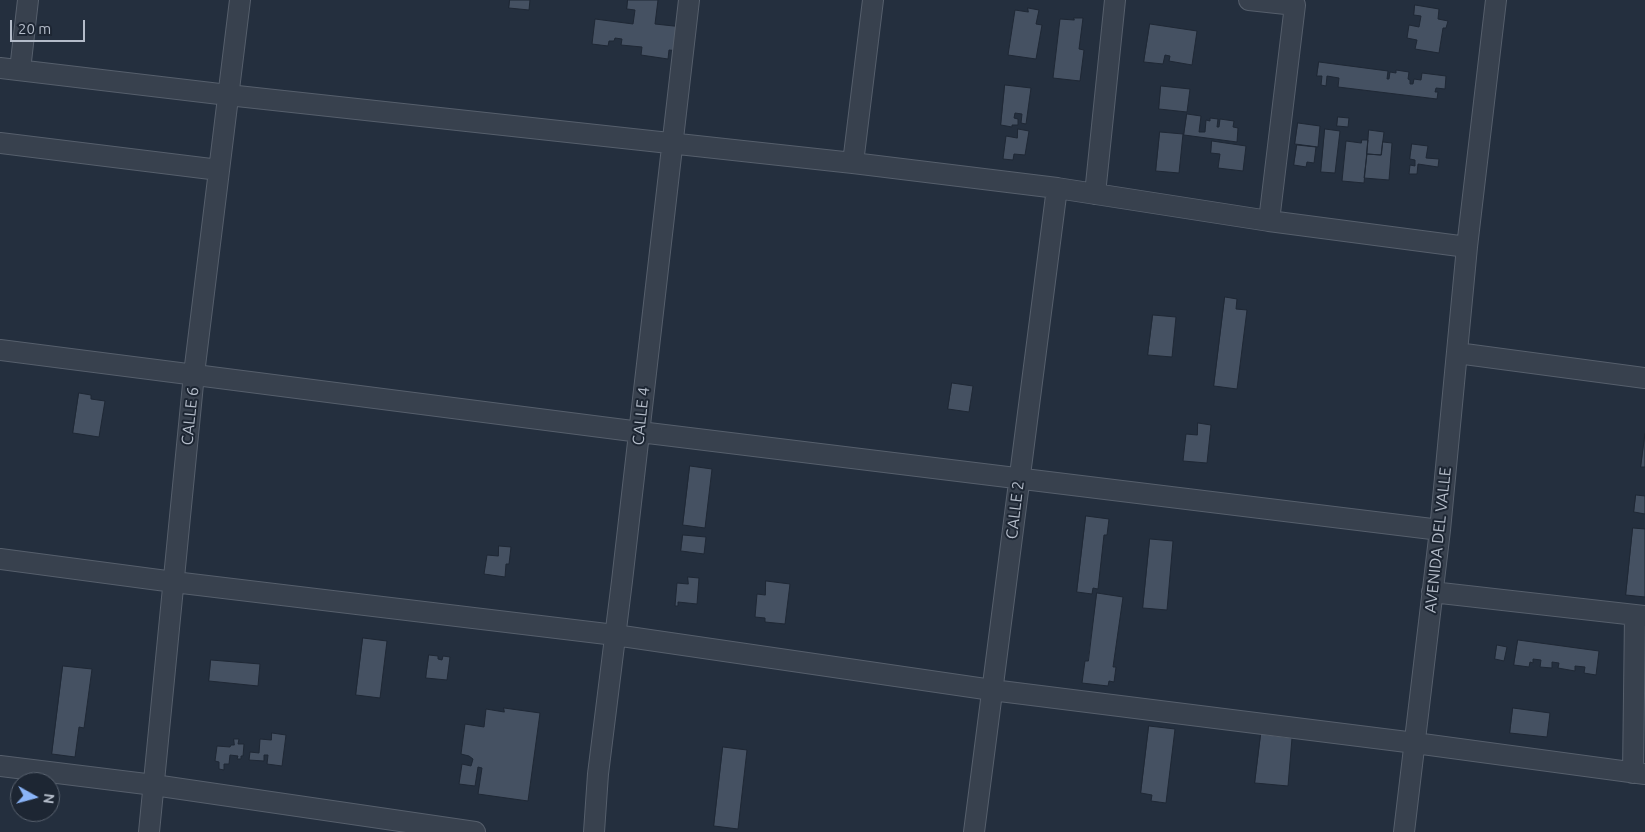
<!DOCTYPE html>
<html>
<head>
<meta charset="utf-8">
<style>
  body { margin:0 }
  #map { position:relative; width:1645px; height:832px; overflow:hidden; background:#242f3e; font-family:Ubuntu,sans-serif }
  canvas { display:block }
  .north { position:absolute; left:10px; top:772px; width:50px; height:50px; box-sizing:border-box; background:#1d2633; border:1px solid #59626f; border-radius:50%; rotate:97deg; font-size:14px; font-weight:700; line-height:20px; text-align:center; color:#b4bcc9 }
  .north::after { content:''; display:block; margin:auto; width:18px; height:22px; background:#8ab4f8; clip-path:polygon(50% 0,100% 100%,50% 72%,0 100%) }
  .scale { position:absolute; left:10px; top:20px; width:75px; height:22px; box-sizing:border-box; border:2px solid #b4bcc9; border-top:0; padding-left:6px; font-size:15px; line-height:18px; white-space:nowrap; color:#b4bcc9; -webkit-text-stroke:4px #1d2633; paint-order:stroke }
</style>
</head>
<body>
<div id="map">
<canvas width="1645" height="832"></canvas>
<div class="north">N</div>
<div class="scale">20 m</div>
</div>
<script>
const c = document.querySelector('canvas').getContext('2d');
c.lineJoin = 'round';
function fill(path, color) { c.fillStyle = color; c.fill(path, 'evenodd'); }
function strokePath(path, color, width, dash) { c.strokeStyle = color; c.lineWidth = width; c.lineCap = dash ? 'butt' : 'round'; c.setLineDash(dash || []); c.stroke(path); }
function label(font, color, halo, rows, align = 'center') {
  c.font = font + ' Ubuntu,sans-serif'; c.lineWidth = 4; c.setLineDash([]); c.textBaseline = 'middle'; c.strokeStyle = halo; c.fillStyle = color; for (const [text, x, y, turn = 0] of rows) {
    c.save(); c.translate(x, y); c.rotate((+turn || 0) * Math.PI / 180); c.textAlign = isNaN(turn) ? turn : align; if (halo) c.strokeText(text, 0, 0); c.fillText(text, 0, 0); c.restore();
  }
}
const building = new Path2D(`
  M510 0H530L529 10 509 8Z
  M628 0H658L655 24 683 27 680 51 669 50 668 59 641 55 642 47 621 45 622 39 615 38 614 41H609L608 46 592 44 595 19 633 24 635 10 627 9Z
  M1415 5 1439 9 1438 19 1448 21 1446 28H1443L1439 53 1415 49 1417 40 1407 38 1409 25 1419 27 1421 16 1414 15Z
  M1028 8 1039 10 1036 24 1042 25 1036 59 1008 55 1015 10 1028 12Z
  M1074 18H1083L1079 49 1084 50 1080 81 1053 78 1060 19 1074 20Z
  M1150 24 1197 31 1192 65 1169 61 1170 56 1165 55 1163 64 1144 62Z
  M1319 62 1388 71 1387 79H1389L1390 72 1396 73V70L1409 72 1408 79 1410 80V84H1413L1414 79 1421 80 1422 73 1446 76 1445 89 1436 88 1435 92H1438L1437 99 1338 87 1339 78 1327 76 1326 86 1321 85 1322 76H1317Z
  M1005 85 1031 88 1026 124 1021 123 1022 114 1015 113 1014 118 1018 119V125H1012V127L1001 125Z
  M1161 86 1190 89 1187 112 1159 109Z
  M1187 114 1201 116 1199 132H1205L1206 120 1210 121V118L1218 119 1217 127H1219L1220 119 1234 121 1233 127 1238 128 1237 142 1184 135Z
  M1338 117 1349 118 1348 127 1337 126Z
  M1298 123 1320 126 1318 147 1295 144Z
  M1018 129 1029 131 1025 155 1014 154 1013 160 1003 159 1006 136 1017 138Z
  M1325 129 1340 131 1335 173 1321 172Z
  M1369 130 1384 132 1381 155 1367 154Z
  M1160 132 1183 134 1179 173 1156 171Z
  M1362 140H1368L1364 183 1342 181 1346 141 1361 143Z
  M1212 141 1246 146 1243 171 1218 168 1220 154 1211 153Z
  M1383 142 1392 143 1389 180 1364 178 1367 154 1381 155Z
  M1412 144 1428 146 1426 158 1439 159 1438 167 1418 164 1417 174H1409L1410 165 1415 166V160L1410 159Z
  M1297 145 1316 147 1314 163 1307 162 1306 167 1294 165Z
  M1225 297 1237 299 1236 309 1247 310 1237 389 1214 386Z
  M1153 315 1176 317 1172 357 1148 355Z
  M952 383 973 386 969 412 948 409Z
  M79 393 91 395V399L105 401 99 437 73 433Z
  M1198 423 1211 425 1207 463 1183 461 1186 434 1197 435Z
  M1645 434V467H1641Z
  M690 466 712 469 705 528 683 525Z
  M1636 495 1645 496V514L1634 512Z
  M1086 516 1109 519 1107 535H1104L1098 589 1093 588 1092 594 1077 592Z
  M1633 528 1645 529V597L1626 595Z
  M683 535 706 537 704 554 681 551Z
  M1150 539 1173 541 1167 610 1143 608Z
  M499 546 511 547 509 564H506L505 577 484 574 487 555 498 556Z
  M688 577 699 578 697 604 678 602V606H675L677 583 688 584Z
  M766 581 790 584 785 624 765 622V618L755 617 757 594 765 595Z
  M1097 593 1123 597 1113 667H1116L1114 682 1109 681 1108 686 1082 683 1085 661H1088Z
  M363 638 387 641 380 698 356 695Z
  M1518 640 1599 651 1596 675 1584 673 1585 667 1575 666V671L1558 668 1559 663 1552 662V668L1540 667 1541 660 1533 659V663L1530 662 1529 667 1514 665Z
  M1497 645 1507 647 1504 661 1495 659Z
  M429 655 438 656V659L442 660 443 656 450 657 447 680 426 678Z
  M211 660 260 664 258 686 209 681Z
  M63 666 92 669 84 728 79 727 75 757 52 754Z
  M504 708 540 713 528 801 478 794 482 768 478 767 475 786 459 784 462 764 471 766 473 759 469 756 461 754 465 724 484 727 486 709 504 712Z
  M1513 708 1550 713 1547 737 1510 733Z
  M1149 726 1175 729 1166 803 1151 801 1152 795 1141 793Z
  M272 733 286 735 282 766 267 764 268 755H264V761L249 760 250 752 259 753 260 739 271 740Z
  M1261 734 1292 738 1288 786 1255 783Z
  M234 739H239L238 744H244L243 756H241V759H237L238 756 230 755 229 764H224V770L219 769V762L215 761 217 746 230 747 231 745H234Z
  M723 747 747 750 738 829 714 826Z`);
const street = new Path2D(`
  M1249 0 1295 5 1269 221
  M0 68 228 95 853 163 1057 188 1269 221 1467 247
  M20 70 28 0
  M0 143 219 170
  M853 163 873 0
  M1095 194 1115 0
  M0 350 640 432 1440 530
  M1457 353 1645 378
  M0 559 174 582 615 635 992 690 1415 743 1645 774
  M1432 592 1645 616
  M0 766 154 785 475 832
  M1633 773 1635 615
  M149 832 194 374 240 0
  M594 832 598 774 622 581 689 0
  M974 832 1057 188
  M1404 832 1440 530 1467 247 1496 0`);
const streetNames = [
  ["CALLE 6",190,416,-84],
  ["CALLE 4",641,416,-84],
  ["CALLE 2",1015,510,-83],
  ["AVENIDA DEL VALLE",1438,540,-84]
];
fill(building, '#455162');
strokePath(building, '#1f2835', 1);
strokePath(street, '#565f6c', 22);
strokePath(street, '#38414e', 20);
label('16px', '#b4bcc9', '#1d2633', streetNames);
</script>
</body>
</html>
